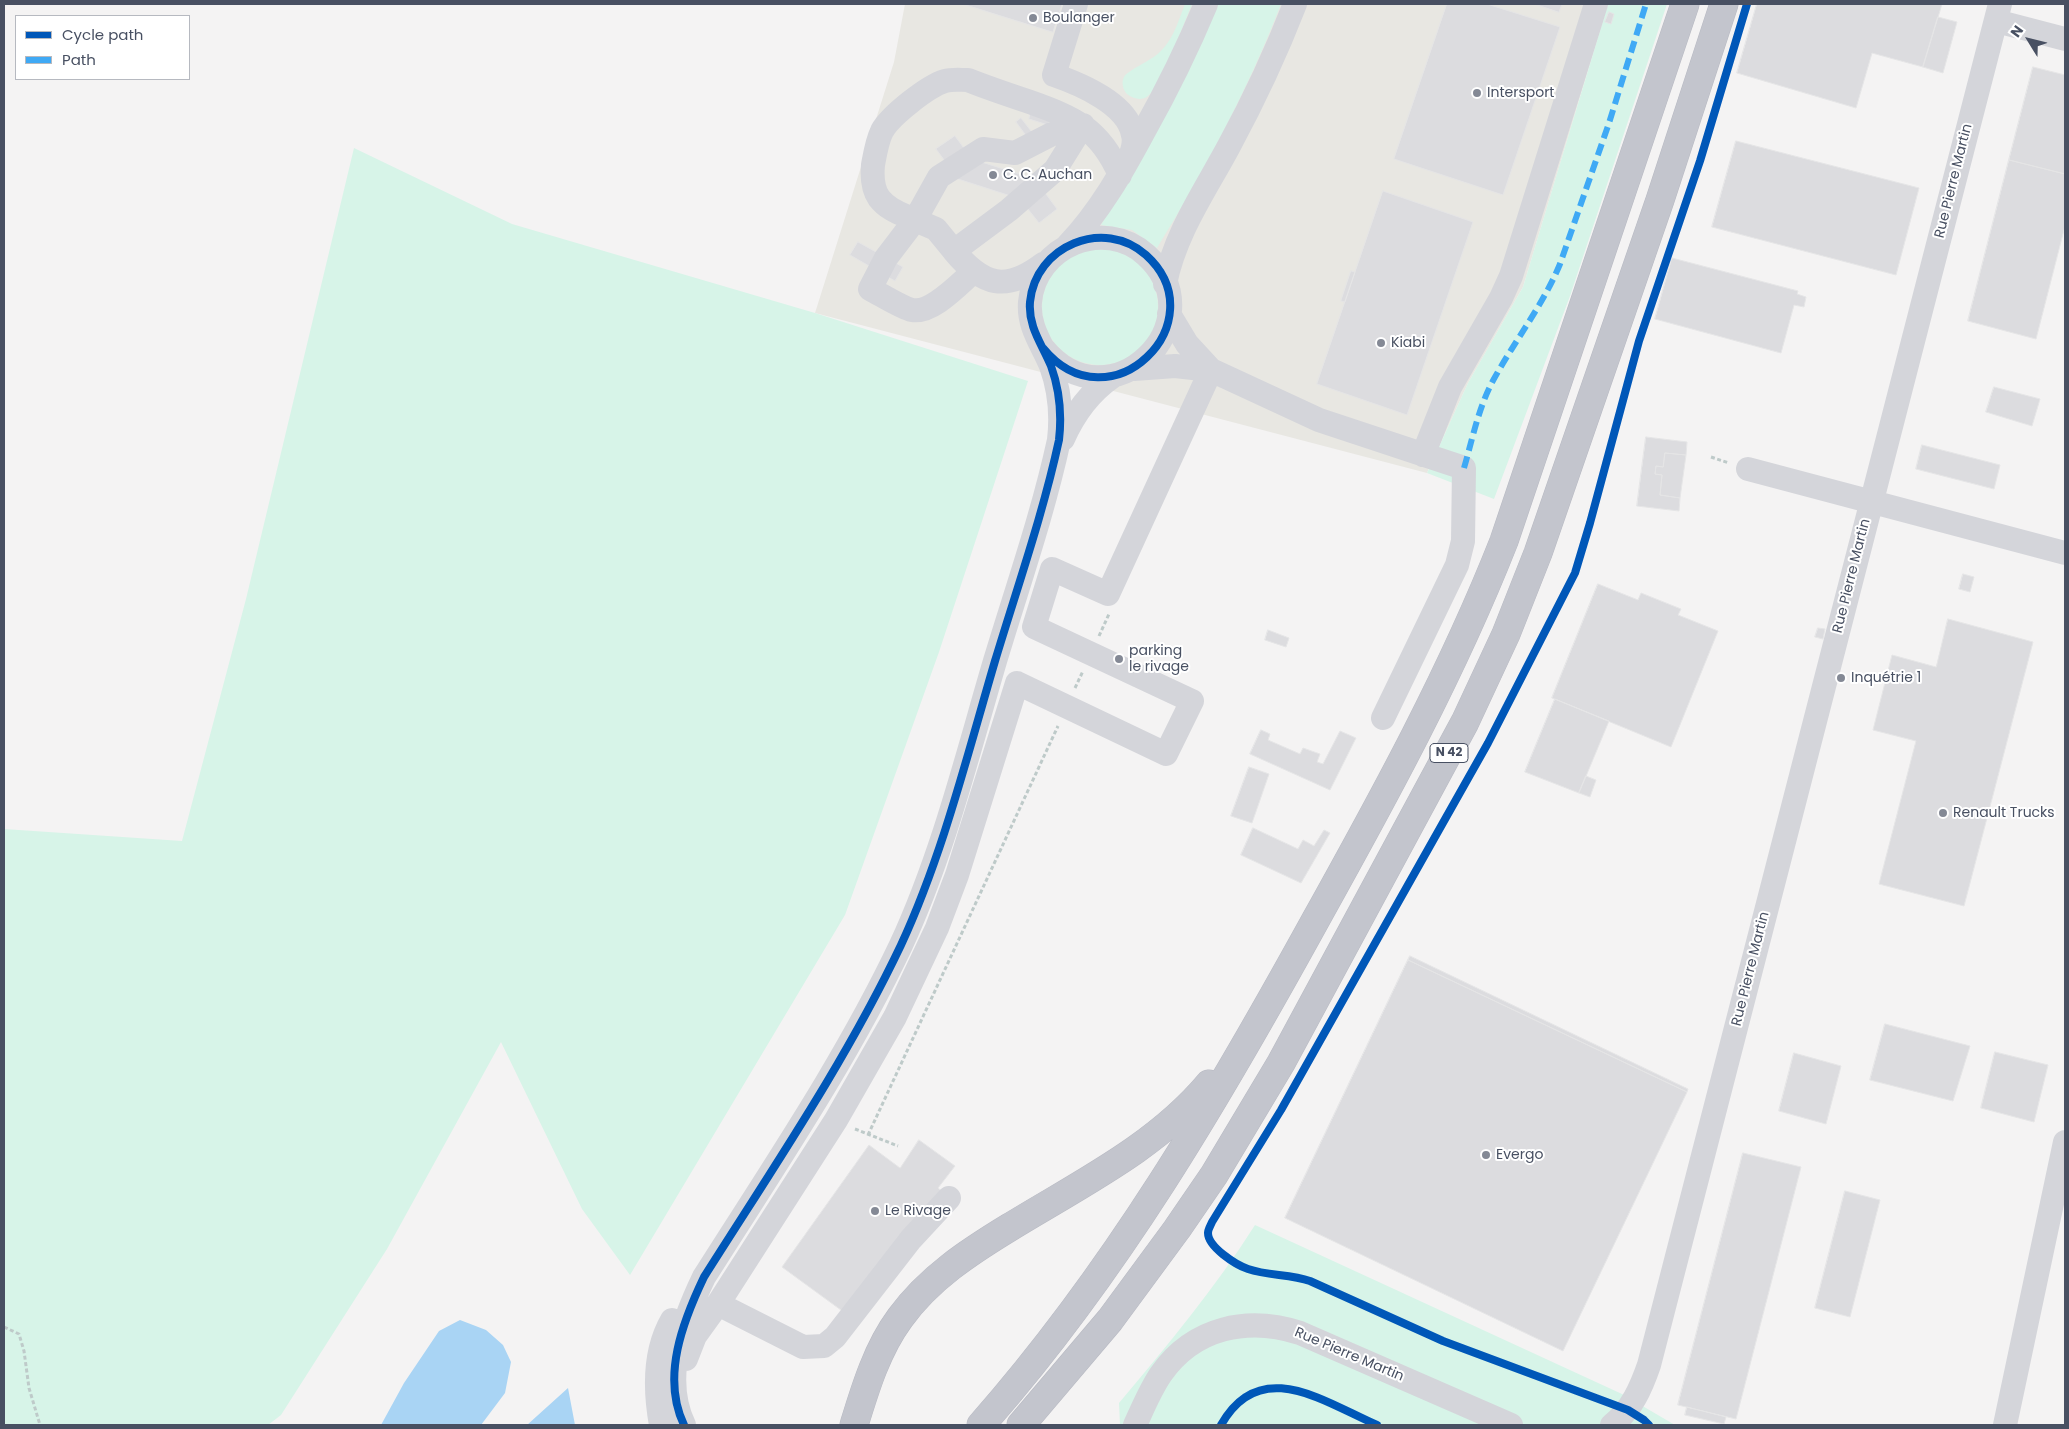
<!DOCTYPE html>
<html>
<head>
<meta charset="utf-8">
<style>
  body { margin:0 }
  #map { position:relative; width:2069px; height:1429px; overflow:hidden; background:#f4f3f3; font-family:Poppins,sans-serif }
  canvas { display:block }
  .frame { position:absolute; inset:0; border:5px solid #485062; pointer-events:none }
  .legend { position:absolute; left:15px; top:15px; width:175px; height:65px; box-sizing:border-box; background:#fff; border:1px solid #b6b9c0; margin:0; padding:6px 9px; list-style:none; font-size:15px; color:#485062 }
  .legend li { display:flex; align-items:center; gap:10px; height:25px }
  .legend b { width:25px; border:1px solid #b6b9c0 }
  .north { position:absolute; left:2004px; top:15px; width:50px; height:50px; -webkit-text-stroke:4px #fff; paint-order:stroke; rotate:306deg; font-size:14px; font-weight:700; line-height:20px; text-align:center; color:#485062 }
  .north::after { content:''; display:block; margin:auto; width:18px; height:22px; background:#485062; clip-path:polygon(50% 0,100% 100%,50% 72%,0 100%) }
</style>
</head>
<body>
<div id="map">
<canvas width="2069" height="1429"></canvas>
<div class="frame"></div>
<ul class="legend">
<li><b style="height:6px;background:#0057b8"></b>Cycle path</li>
<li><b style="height:6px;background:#3fa9f5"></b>Path</li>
</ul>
<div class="north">N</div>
</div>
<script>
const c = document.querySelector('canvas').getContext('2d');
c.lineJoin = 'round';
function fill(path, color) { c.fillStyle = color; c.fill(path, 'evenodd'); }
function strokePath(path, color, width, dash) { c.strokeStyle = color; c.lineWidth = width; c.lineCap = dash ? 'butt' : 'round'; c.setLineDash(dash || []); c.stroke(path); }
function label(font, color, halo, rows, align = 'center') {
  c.font = font + ' Poppins,sans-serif'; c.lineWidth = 4; c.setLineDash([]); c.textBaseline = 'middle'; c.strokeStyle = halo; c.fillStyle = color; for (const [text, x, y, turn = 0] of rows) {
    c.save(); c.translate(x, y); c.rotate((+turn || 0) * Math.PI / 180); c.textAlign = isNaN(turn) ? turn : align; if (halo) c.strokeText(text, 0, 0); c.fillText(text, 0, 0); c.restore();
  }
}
const commercial = new Path2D(`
  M905 4H1608L1523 287 1468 383 1427 473 815 313 894 62Z`);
const green = new Path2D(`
  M1185 4H1192C1185 21 1160 88 1148 96 1142 101 1133 99 1127 94 1123 90 1121 82 1124 77 1127 71 1149 61 1155 56 1172 44 1178 22 1185 4Z
  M1217 4H1281C1248 90 1205 170 1157 248L1132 230 1101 225 1133 171Z
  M1608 4H1667L1570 296 1494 499 1427 473 1468 383 1523 287Z
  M354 148 512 224 815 313 1028 381 939 652 845 915 630 1275 582 1209 501 1042 387 1249 281 1415 268 1425H4V829L182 841 246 599Z
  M1042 307a58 58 0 1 1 116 0a58 58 0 1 1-116 0Z
  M1255 1225 1622 1394 1675 1425H1120L1119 1403C1167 1346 1215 1288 1255 1225Z`);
const water = new Path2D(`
  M460 1320 486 1330 503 1345 511 1362 505 1393 481 1425H381L404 1383 439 1331Z
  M568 1388 575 1425H527Z`);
const building = new Path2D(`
  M963 4H1062L1053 32Z
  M1447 4H1487L1560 27 1503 195 1394 159Z
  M1535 4H1562L1559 12Z
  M1757 4H1942L1923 67 1872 53 1856 108 1737 73Z
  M1609 12 1614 14 1611 24 1605 22Z
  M1938 17 1957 22 1943 73 1923 67Z
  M2033 67 2065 75V174L2009 160Z
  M1034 101 1054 107 1048 125 1029 119Z
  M1021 118 1035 136 1030 141 1016 122Z
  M955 136 972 159 1035 179 1057 209 1039 223 1020 199 958 179 936 149Z
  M1736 141 1919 188 1896 275 1712 227Z
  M2009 160 2065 174V226L2036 339 1968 321Z
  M1383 191 1473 222 1407 415 1317 384Z
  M858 242 903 267 895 281 850 255Z
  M1672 258 1798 291 1797 294 1806 297 1804 307 1794 305 1781 353 1655 319Z
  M1351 271 1355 272 1345 302 1341 301Z
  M1994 387 2040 399 2032 426 1986 412Z
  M1646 437 1687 442 1686 455 1665 453 1663 467 1656 466 1655 474 1662 475 1660 495 1680 498 1679 511 1637 506Z
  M1922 445 2000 465 1994 489 1916 469Z
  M1665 453 1686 455 1680 498 1660 495 1662 475 1655 474 1656 466 1663 467Z
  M1963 574 1974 577 1970 592 1959 589Z
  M1598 584 1638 600 1641 593 1681 609 1678 615 1718 631 1671 747 1552 698Z
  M1948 619 2033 642 1964 906 1879 884 1916 741 1873 730 1892 655 1936 667Z
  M1818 628 1825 629 1823 639 1815 637Z
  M1268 630 1289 638 1286 647 1265 640Z
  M1555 699 1609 721 1579 793 1525 772Z
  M1261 730 1270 734 1268 740 1300 754 1303 748 1320 754 1317 762 1323 764 1340 731 1356 738 1330 790 1250 754Z
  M1249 767 1269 774 1252 823 1231 816Z
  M1586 776 1596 780 1590 797 1579 793Z
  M1253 828 1298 849 1303 840 1314 846 1324 830 1330 833 1301 883 1241 855Z
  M1410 956 1688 1089 1687 1092 1408 960Z
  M1408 960 1687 1092 1563 1351 1285 1218Z
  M1885 1024 1970 1046 1953 1101 1870 1080Z
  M1995 1052 2048 1065 2034 1122 1981 1108Z
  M1794 1053 1841 1066 1826 1124 1779 1111Z
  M919 1140 955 1166 938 1188 944 1193 845 1313 782 1267 869 1145 900 1168Z
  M1743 1153 1801 1167 1736 1419 1678 1405Z
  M1845 1191 1880 1200 1850 1317 1815 1308Z
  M1687 1407 1726 1417 1724 1424 1685 1415Z`);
const path = new Path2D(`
  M1711 457 1729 463
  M1099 636 1109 614
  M1075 688 1083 671
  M855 1129 898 1146
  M868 1135 1058 726
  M4 1327 19 1334 24 1351 29 1388 40 1425`);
const minor = new Path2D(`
  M1076 4 1054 75C1080 84 1128 104 1133 135 1135 142 1133 148 1131 154
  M1996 21 2065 39
  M1068 245C1100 211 1122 172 1144 131 1167 90 1188 47 1206 4
  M954 251 936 229 915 220 939 177 983 149 1015 153 1052 134 1083 125
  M1043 264C1006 292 983 286 954 251L1009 210 1055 170 1083 125
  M973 272C959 284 932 314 912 310 902 308 880 294 870 289L886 258 915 220C902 214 888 210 879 198 872 188 872 176 873 165 875 154 877 141 882 131 890 116 928 86 945 81 952 79 960 80 968 80 988 88 1009 95 1030 102 1075 118 1100 129 1120 175
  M1165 284C1175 233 1205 191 1229 146 1254 100 1276 53 1295 4
  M1169 314 1187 344 1211 370
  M1134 369 1175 366 1211 370 1319 420 1464 468 1463 541 1457 565 1383 718
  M1063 439C1074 414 1089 393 1112 377
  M1423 455 1450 387 1501 298 1511 276 1596 4
  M1748 469 2065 553
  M718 1304 803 1347 824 1346 835 1337 911 1239 949 1198
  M686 1359 695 1336 718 1304 836 1120 895 1017 937 928 957 875 1017 683 1166 754 1192 701 1034 627 1052 569 1108 594 1211 370
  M661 1425C655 1392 654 1351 672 1320
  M684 1425C661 1377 683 1321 704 1277 773 1168 846 1061 901 945 943 854 967 756 995 661 1017 588 1043 514 1059 440 1062 414 1060 391 1051 366 1042 344 1028 327 1030 302 1035 246 1104 217 1146 255 1219 321 1110 430 1043 348
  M1135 1425C1143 1408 1150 1390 1161 1374 1194 1327 1248 1316 1300 1333L1511 1425
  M1612 1425C1632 1409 1641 1388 1649 1365L2000 4
  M2005 1425 2065 1142`);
const highway = new Path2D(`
  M854 1425C865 1389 877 1349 900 1318 929 1278 969 1252 1010 1227 1080 1184 1156 1147 1209 1084
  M981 1425C1116 1272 1217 1099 1315 921 1384 797 1452 673 1504 541L1685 4
  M1021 1425 1110 1320 1177 1229 1214 1175 1281 1063 1465 722 1506 634 1538 553 1660 200 1724 4`);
const quiet = new Path2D(`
  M1464 468C1473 437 1479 405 1495 377 1516 339 1543 305 1560 264L1609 123 1646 4`);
const cycleway = new Path2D(`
  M684 1425C661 1377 683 1321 704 1277 773 1168 846 1061 901 945 943 854 967 756 995 661 1017 588 1043 514 1059 440 1062 414 1060 391 1051 366 1042 344 1028 327 1030 302 1035 246 1104 217 1146 255 1219 321 1110 430 1043 348
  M1221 1425C1260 1355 1324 1402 1377 1425
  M1649 1425 1644 1420 1628 1410 1443 1341 1310 1281C1290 1274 1268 1276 1248 1269 1236 1265 1208 1247 1208 1233 1208 1229 1211 1225 1212 1222L1281 1110 1488 743 1575 573 1590 523 1639 341 1700 161 1747 4`);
const markers = [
  [1033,18,5,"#848995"],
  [1477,93,5,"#848995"],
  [993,175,5,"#848995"],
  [1381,343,5,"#848995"],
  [1119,659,5,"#848995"],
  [1841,678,5,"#848995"],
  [1943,813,5,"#848995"],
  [1486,1155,5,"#848995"],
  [875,1211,5,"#848995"]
];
const shields = [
  [1449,753,38]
];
const shieldNames = [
  ["N 42",1449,753]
];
const poiNames = [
  ["Boulanger",1043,18],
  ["Intersport",1487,93],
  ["C. C. Auchan",1003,175],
  ["Kiabi",1391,343],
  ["parking",1129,651],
  ["le rivage",1129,667],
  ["Inquétrie 1",1851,678],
  ["Renault Trucks",1953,813],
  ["Evergo",1496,1155],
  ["Le Rivage",885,1211]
];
const streetNames = [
  ["Rue Pierre Martin",1954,181,-76],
  ["Rue Pierre Martin",1852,576,-76],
  ["Rue Pierre Martin",1751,969,-76],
  ["Rue Pierre Martin",1349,1355,23]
];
fill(commercial, '#e8e7e2');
fill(green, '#d7f4e8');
fill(water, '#a9d4f4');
fill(building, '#dcdcdf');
strokePath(building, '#e5e5e6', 1);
strokePath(highway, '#b8bac3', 29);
strokePath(path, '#becac9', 3, [4, 2.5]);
strokePath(minor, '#d4d5da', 24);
strokePath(highway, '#c3c5cd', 28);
strokePath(quiet, '#3fa9f5', 6, [12, 6]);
strokePath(cycleway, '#0057b8', 8);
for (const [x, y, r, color] of markers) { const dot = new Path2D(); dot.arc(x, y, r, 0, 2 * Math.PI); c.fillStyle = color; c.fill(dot); strokePath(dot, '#fff', 2); }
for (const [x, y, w] of shields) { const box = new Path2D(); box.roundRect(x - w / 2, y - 9.5, w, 19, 4); c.fillStyle = '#fff'; c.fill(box); strokePath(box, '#485062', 1); }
label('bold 12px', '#485062', null, shieldNames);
label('14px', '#485062', '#fff', poiNames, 'left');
label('14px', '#485062', '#fff', streetNames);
</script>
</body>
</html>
